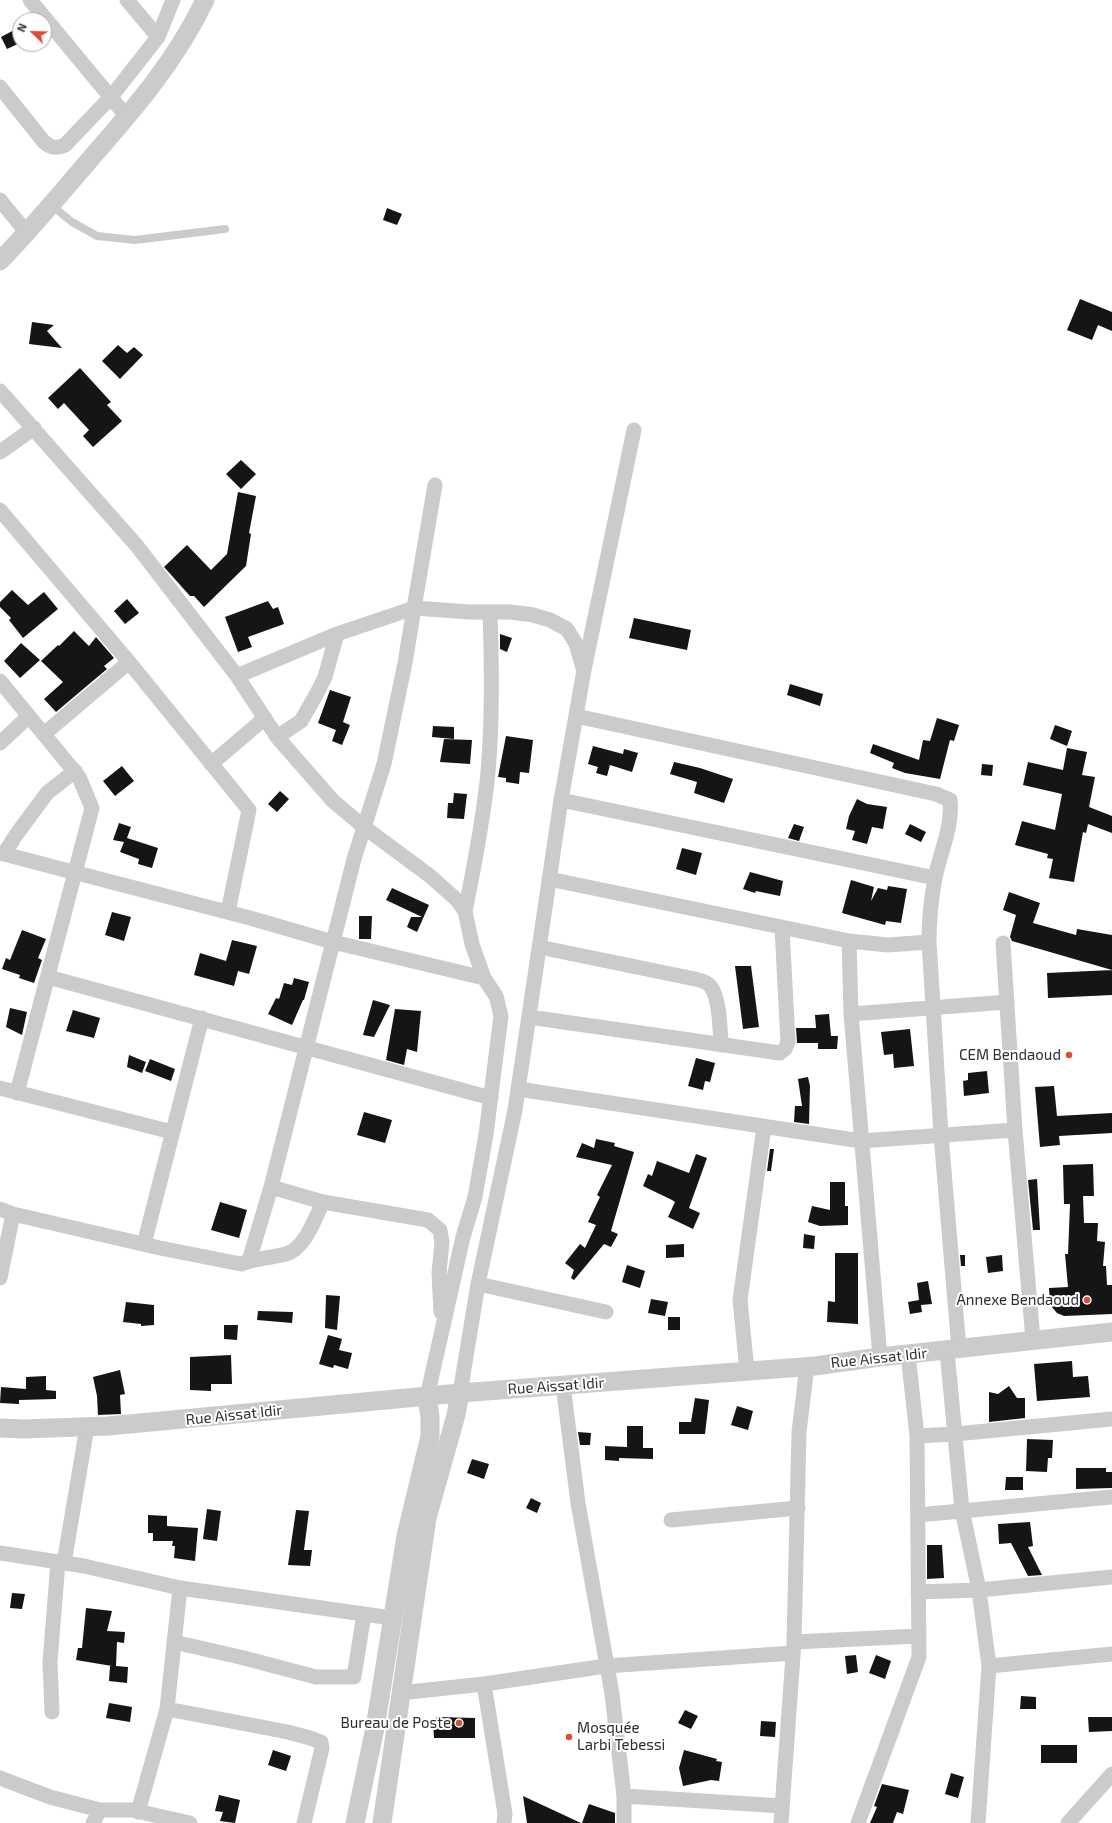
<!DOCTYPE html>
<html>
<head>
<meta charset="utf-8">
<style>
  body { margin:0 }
  #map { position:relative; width:1112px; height:1823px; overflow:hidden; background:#fff; font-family:"Exo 2",sans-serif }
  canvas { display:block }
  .north { position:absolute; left:12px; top:12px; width:40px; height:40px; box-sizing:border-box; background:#fff; border:1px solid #ababab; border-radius:50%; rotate:293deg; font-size:11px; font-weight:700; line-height:16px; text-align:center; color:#2e2e2e }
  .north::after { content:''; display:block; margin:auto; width:14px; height:18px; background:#db4d39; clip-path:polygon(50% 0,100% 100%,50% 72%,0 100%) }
</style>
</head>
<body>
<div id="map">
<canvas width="1112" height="1823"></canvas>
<div class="north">N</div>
</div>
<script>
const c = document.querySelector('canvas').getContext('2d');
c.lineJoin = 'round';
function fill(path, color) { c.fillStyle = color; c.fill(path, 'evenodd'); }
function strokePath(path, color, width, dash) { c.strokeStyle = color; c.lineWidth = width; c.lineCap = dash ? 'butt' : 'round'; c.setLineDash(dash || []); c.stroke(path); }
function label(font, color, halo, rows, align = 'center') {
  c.font = font + ' "Exo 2",sans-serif'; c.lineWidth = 4; c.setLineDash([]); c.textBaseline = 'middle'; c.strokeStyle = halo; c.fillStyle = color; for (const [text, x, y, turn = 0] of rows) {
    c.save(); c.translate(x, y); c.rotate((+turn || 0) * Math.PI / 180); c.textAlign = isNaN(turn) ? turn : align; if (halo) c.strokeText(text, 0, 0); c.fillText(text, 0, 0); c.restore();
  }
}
const building = new Path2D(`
  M16 29 20 37V43L7 49 1 37Z
  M387 208 402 214 397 225 383 220Z
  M1080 299 1112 312V331L1098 325 1092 340 1067 330Z
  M32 322 54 325 47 331 62 348 29 344Z
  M118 345 127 353 134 347 143 355 120 379 102 361Z
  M80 368 111 402 107 405 122 421 93 447 83 436 89 430 64 403 58 409 48 398Z
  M241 460 256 474 241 489 226 474Z
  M238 492 256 496 249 533 251 534 246 566 204 607 194 596H190L164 567 187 545 211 570 227 554Z
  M12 590 28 605 44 592 58 609 23 638 9 620 11 618 0 607V602Z
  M127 599 139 613 125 624 114 611Z
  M268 601 273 609 278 607 284 624 248 637 252 647 238 652 225 617Z
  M634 618 691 630 687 650 629 638Z
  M74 631 89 646 96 637 114 658 104 666 107 669 56 712 44 699 63 682 41 661 58 645 59 646Z
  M500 634 512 638 507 652 500 649Z
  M21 643 40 660 20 678 4 661Z
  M790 684 823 694 820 706 787 695Z
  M330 690 351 697 343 722 350 725 342 745 332 741 336 730 318 723Z
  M937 718 959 725 954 741 950 740 940 779 905 773 892 768 894 763 870 753 873 744 919 760 923 740 930 741Z
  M1055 725 1072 731 1067 746 1050 739Z
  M433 726 454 727V739L432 737Z
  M506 736 533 740 529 773 520 772 519 784 506 782V778L498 777Z
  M444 739 472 740 470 764 440 762Z
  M593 746 623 754 624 749 638 753 632 772 610 765 607 776 596 773 598 767 588 764Z
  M1067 748 1087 752 1082 775 1095 777 1089 807 1112 816V833L1088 824 1086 833 1083 832 1074 882 1049 878 1053 859 1047 858 1048 854 1015 845 1022 821 1055 830 1062 794 1023 785 1028 762 1063 770Z
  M674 762 700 768 733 779 724 803 694 793 697 782 670 774Z
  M982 764 993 765 992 776 981 775Z
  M122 766 134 781 115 796 103 781Z
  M280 791 289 799 277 812 268 804Z
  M454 793 467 794 464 819 447 818 448 803H453Z
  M857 799 867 804 887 807 883 829 872 827 867 844 852 840 855 831 846 829 849 816Z
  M119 823 131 827 127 838 158 848 152 868 138 864 139 859 120 852 124 842 113 840Z
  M794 824 804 827 799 841 788 838Z
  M910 824 926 832 921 842 905 834Z
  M682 848 702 853 696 875 676 869Z
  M750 872 783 881 780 896 756 891 755 893 743 889Z
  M851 880 874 887 871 901 878 888 887 890 888 886 907 889 901 923 886 921 885 925 842 913Z
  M392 888 429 905 417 932 407 927 411 917H422L386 900Z
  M1009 892 1040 903 1033 923 1076 935 1077 929 1112 935V995L1048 998 1047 973 1112 970 1012 941 1010 937 1016 915 1003 910Z
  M112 912 131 917 124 941 105 935Z
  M359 916H372L371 939H359Z
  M22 930 46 939 38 958 42 960 34 983 19 978 20 975 2 969 6 958 10 960Z
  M232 940 257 946 249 974 238 971 234 986 194 975 200 953 226 961Z
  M735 966H751L759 1027 743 1029Z
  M294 978 309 982 304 1000H303L292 1025 268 1014 276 998 279 999 284 983 292 985Z
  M373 1000 390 1005 374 1037 363 1035Z
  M10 1008 27 1012 22 1035 6 1027Z
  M395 1009 421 1011 417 1052 407 1049 404 1065 386 1060Z
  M73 1010 100 1018 94 1038 66 1031Z
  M829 1014 831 1036H838L837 1049H818V1043H797L796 1028H816L815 1015Z
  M910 1029 914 1066 894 1068 893 1054 884 1055 881 1032Z
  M129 1055 146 1062 142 1073 127 1067Z
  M696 1058 715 1063 710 1082 705 1081 703 1090 688 1086Z
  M150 1059 175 1069 171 1081 145 1071Z
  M987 1071 989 1093 964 1096 963 1081 968 1080V1073Z
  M808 1077 810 1086 809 1124 794 1122 795 1106H802L798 1079Z
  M1054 1086 1057 1116 1112 1113V1133L1059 1136 1060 1145 1040 1147 1035 1087Z
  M364 1112 392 1120 385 1143 357 1135Z
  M596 1139 615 1143 614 1146 634 1152 611 1231 618 1234 611 1247 604 1244 574 1280 571 1278 574 1270 565 1263 580 1244 585 1248 596 1225 588 1222 600 1197 597 1195 612 1165 576 1157 582 1143 594 1148Z
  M770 1149H774L771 1171H767Z
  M696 1154 707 1158 689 1208 700 1213 693 1229 668 1217 675 1202 672 1200 643 1186 648 1174 652 1176 657 1161 689 1173Z
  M1093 1164 1094 1196H1083L1084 1223H1098L1097 1241 1105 1242 1103 1266H1106L1107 1285H1112V1314L1064 1316 1057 1313 1050 1305 1049 1288 1068 1287 1065 1254H1068L1070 1204H1064L1063 1165Z
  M1037 1179 1040 1230H1033L1028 1180Z
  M830 1182H845V1206H848V1225L820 1226 808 1222 812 1206 830 1210Z
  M220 1202 247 1210 239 1238 211 1230Z
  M804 1234 815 1236 814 1249 803 1248Z
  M684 1244V1257L666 1258V1245Z
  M835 1253H858V1324L827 1322 828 1301 835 1302Z
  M960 1255H965V1266H961Z
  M1002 1255 1003 1271 988 1273 986 1257Z
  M627 1265 645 1271 640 1288 622 1282Z
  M928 1281 932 1304 921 1305 922 1312 910 1314 908 1302 919 1300 917 1283Z
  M326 1295 340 1296 337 1330 325 1328Z
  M651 1299 668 1302 665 1316 648 1313Z
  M126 1302 154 1305V1325L141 1326V1324L123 1322Z
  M258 1311 293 1312 292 1323 257 1320Z
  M668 1317H680V1330H668Z
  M224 1325H238L237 1340 224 1339Z
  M328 1335 342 1339 339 1350 352 1353 348 1369 334 1365 333 1368 319 1364Z
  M231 1355 232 1384H211V1391L190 1390V1357Z
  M1072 1361 1073 1377 1088 1376 1090 1397 1037 1401 1034 1364Z
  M120 1370 125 1394 120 1395 121 1414 98 1415 97 1396 93 1377Z
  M46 1376V1390L56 1391V1399L19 1400V1404L0 1403 1 1387 26 1389V1377Z
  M1009 1386 1017 1398H1025V1418L989 1422V1392L998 1394Z
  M695 1398 709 1400 705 1434H679V1422H691Z
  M737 1406 753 1411 748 1430 731 1425Z
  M627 1426H643V1448H653V1459L619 1458V1461L605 1460V1446L627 1447Z
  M578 1432 591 1433 590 1445H580Z
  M1027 1439 1053 1440 1052 1458H1048L1047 1472 1026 1471Z
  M472 1459 489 1464 484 1479 467 1473Z
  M1076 1468H1106V1472H1112V1488L1076 1489Z
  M1006 1477H1023V1490H1005Z
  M531 1498 541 1503 537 1513 526 1508Z
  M207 1509 221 1511 217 1541 203 1539Z
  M296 1510 309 1511 304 1550H312L310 1566 288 1565Z
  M148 1515 167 1516V1526L198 1528 195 1561 174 1558 175 1546H172L173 1541H153V1533H148Z
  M1030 1522 1033 1546 1028 1547 1042 1575 1028 1576 1011 1543 999 1544 998 1524Z
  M927 1545H942L944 1578 927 1579Z
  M12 1593 25 1594 22 1609 10 1608Z
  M86 1608 112 1611 107 1631 125 1632 124 1643 117 1642 116 1666 128 1667 127 1683 109 1681 110 1666H112L76 1660 78 1648H82Z
  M856 1655 858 1672 847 1674 845 1656Z
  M876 1655 891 1661 885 1679 869 1673Z
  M1021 1696 1036 1697V1709H1020Z
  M109 1703 132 1707 130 1722 106 1718Z
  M685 1710 698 1716 691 1729 678 1723Z
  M437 1717 475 1718V1738H434L433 1721Z
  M1088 1717H1112V1731L1089 1732Z
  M761 1721 776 1722 775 1737 760 1736Z
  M1041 1745H1077V1763H1041Z
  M273 1750 291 1756 286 1771 268 1765Z
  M684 1750 717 1759 716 1761 722 1762 719 1781 711 1780 683 1786 679 1768Z
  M951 1773 964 1777 958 1798 945 1794Z
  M882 1784 909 1790 903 1814 897 1812 893 1823H870L877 1807 874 1806Z
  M219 1795 240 1800 235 1823 220 1821 223 1812 215 1811Z
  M523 1796 581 1823H527Z
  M589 1804 615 1813V1823H582Z`);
const service = new Path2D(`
  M51 205 72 222 97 236 135 240 225 229`);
const minor = new Path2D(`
  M30 0 127 117
  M127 0 158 37
  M0 87 44 142C51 148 57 149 65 145L111 97 158 37 173 0
  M0 200 27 233
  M0 391 137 546 237 676 337 634 414 608 435 485
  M0 452 34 428
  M0 510 129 662 249 810 228 912
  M237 676 277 737 333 801 364 827 430 876 457 900 465 911 472 944 484 978 496 996 501 1016 486 1134 475 1197 463 1237 427 1397
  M0 681 79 777 92 808 17 1093
  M576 716 936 794 950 800C953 826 940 853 935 878 931 899 929 920 929 942L941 1135 959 1349
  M44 734 129 662
  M277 737 301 721 316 695 325 677 337 634
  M0 743 29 716
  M211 764 265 718
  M561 800 935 878
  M0 853 250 918 333 942 484 978
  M4 854 16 835 47 793 75 771
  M549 879 849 941 888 945 929 942
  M465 911C474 868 482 825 487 782 493 726 492 669 490 613
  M849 941 851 1014 880 1357
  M1003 943 1015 1130 1033 1340
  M539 947 695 979C700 980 708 982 711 987 720 999 720 1030 721 1045
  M48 977 491 1098
  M851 1014 1007 1002
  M529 1017 780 1053 785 1049 788 1042 782 928
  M0 1088 172 1132
  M518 1089 861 1141 1015 1130
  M271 1187 323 1202 428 1220 440 1230 442 1242 439 1273 441 1312
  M0 1209 13 1214 160 1248 241 1264C255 1258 271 1258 286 1254 305 1249 315 1218 323 1202
  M144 1244 202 1018
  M249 1261 271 1187 354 859 384 764 405 663 414 608 469 612H511L533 615 550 620 567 629 576 644 583 668
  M0 1278 13 1214
  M478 1284 606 1312
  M947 1351 962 1510 979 1590 989 1666 978 1823
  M747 1371 740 1300 764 1127
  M563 1385 578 1503 612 1694 624 1796V1823
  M460 1393 478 1284 515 1110 561 800 584 670 634 430
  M917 1436 955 1434 1112 1419
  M918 1515 1112 1497
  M671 1520 798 1508
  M0 1553 84 1566 180 1588 392 1618
  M64 1563 87 1427
  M918 1592 979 1590 1112 1577
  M174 1642 244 1658 316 1677H354L364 1614
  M794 1642 919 1636
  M989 1666 1112 1654
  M484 1684 505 1814 504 1823
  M400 1693 484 1684 606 1666 793 1653
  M167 1709 288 1732 310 1738 321 1742 322 1748 304 1823
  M52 1712 50 1662 58 1562
  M0 1778 50 1797 100 1810H132L190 1823
  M624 1796 782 1806
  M138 1812 167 1709 180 1588
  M93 1823 100 1810
  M781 1823 794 1642 799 1432 807 1366
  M858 1823 919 1657 917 1436 908 1354
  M1068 1823 1112 1774`);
const tertiary = new Path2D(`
  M0 261C32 228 62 192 92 157 135 108 177 59 205 0
  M0 1428 23 1429 108 1426 460 1393 815 1366 880 1357 1112 1332
  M355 1823 375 1728 406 1536 430 1436V1417L427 1397
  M382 1823 427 1518 456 1415 460 1393`);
const markers = [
  [1069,1055,4,"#db4d39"],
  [1087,1300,4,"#db4d39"],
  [459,1723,4,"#db4d39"],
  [569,1737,4,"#db4d39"]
];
const poiNames = [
  ["CEM Bendaoud",1061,1055],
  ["Annexe Bendaoud",1079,1300],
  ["Bureau de Poste",451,1723],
  ["Mosquée",577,1728,"left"],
  ["Larbi Tebessi",577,1745,"left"]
];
const streetNames = [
  ["Rue Aissat Idir",879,1358,-6],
  ["Rue Aissat Idir",556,1386,-4],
  ["Rue Aissat Idir",234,1415,-6]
];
fill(building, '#151515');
strokePath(service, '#cbcbcb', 8);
strokePath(minor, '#cbcbcb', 15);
strokePath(tertiary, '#cbcbcb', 19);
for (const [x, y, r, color] of markers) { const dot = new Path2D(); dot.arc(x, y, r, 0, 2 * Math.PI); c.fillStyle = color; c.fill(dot); strokePath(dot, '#fff', 1.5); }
label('15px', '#2e2e2e', '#fff', poiNames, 'right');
label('15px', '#2e2e2e', '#fff', streetNames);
</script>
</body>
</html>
